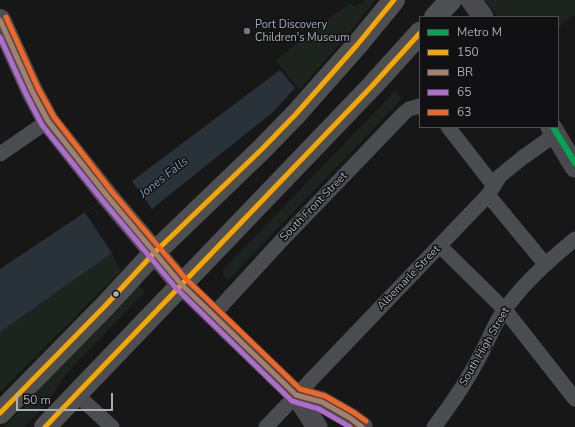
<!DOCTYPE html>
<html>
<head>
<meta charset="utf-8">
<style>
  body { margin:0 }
  #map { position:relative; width:575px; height:427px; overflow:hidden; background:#171717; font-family:"Nunito Sans",sans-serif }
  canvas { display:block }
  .legend { position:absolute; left:419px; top:16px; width:140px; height:112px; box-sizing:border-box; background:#111113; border:1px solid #4d4f55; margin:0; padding:5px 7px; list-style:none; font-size:12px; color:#a8adb8 }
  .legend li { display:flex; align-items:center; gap:8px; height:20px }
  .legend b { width:20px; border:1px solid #4d4f55 }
  .scale { position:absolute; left:16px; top:393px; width:97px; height:18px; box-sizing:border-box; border:2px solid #a8adb8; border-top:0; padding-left:5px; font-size:12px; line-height:14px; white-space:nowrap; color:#a8adb8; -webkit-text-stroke:3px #111113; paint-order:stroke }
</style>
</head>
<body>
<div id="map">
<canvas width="575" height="427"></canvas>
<ul class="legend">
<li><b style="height:5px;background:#00a651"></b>Metro M</li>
<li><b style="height:5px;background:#f7a600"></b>150</li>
<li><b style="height:5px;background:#a6806c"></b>BR</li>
<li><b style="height:5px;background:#b06ccc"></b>65</li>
<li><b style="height:5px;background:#f26522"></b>63</li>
</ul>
<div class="scale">50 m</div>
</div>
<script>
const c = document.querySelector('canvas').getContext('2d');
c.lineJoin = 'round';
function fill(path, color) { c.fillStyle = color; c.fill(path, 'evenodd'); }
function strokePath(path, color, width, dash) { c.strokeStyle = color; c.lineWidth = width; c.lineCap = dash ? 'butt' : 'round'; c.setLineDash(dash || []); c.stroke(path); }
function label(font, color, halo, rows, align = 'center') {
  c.font = font + ' "Nunito Sans",sans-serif'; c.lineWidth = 3; c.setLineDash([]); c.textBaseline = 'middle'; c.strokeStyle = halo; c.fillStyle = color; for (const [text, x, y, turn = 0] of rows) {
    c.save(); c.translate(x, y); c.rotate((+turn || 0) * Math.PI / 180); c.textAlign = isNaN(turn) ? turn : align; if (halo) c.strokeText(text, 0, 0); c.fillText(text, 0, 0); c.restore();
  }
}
const green = new Path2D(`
  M365 0H376L337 47 299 90 276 60 349 3 354 6 363 3Z
  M485 0H575V17L573 15 558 28V17H498Z
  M395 91 402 99 228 280 223 275V270Z
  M112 253 121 271 0 392V331Z
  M137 284 145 292 80 359 62 379 47 404 24 427H4L31 400 42 384Z`);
const water = new Path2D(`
  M280 70 295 88 273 112 152 209 112 253 0 332V269L132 181Z`);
const pier = new Path2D(`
  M132 181 152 209 112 253 85 213Z`);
const street = new Path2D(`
  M448 127 494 186
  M0 154 48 121
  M488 195 545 264
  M440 246 505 310 575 399
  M213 315 282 240 404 113 409 109 420 106
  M76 394 112 427
  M266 427 488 195 500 176 522 158 556 134
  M434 427C451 405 467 381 480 356 487 343 492 330 499 318 519 287 547 262 575 239`);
const secondary = new Path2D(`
  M471 0 483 17
  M551 127 575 167
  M181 284 296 395 317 427
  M296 395 322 402 350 418 362 427`);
const primary = new Path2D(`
  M435 17 451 0
  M0 20 32 91 48 121 108 197 181 284
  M0 413 105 306 154 253 262 149 296 114 357 45 394 0
  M45 427 372 86 420 33`);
const bus1 = new Path2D(`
  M0 413 105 306 154 253 262 149 296 114 357 45 394 0
  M45 427 372 86 420 33`);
const bus2 = new Path2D(`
  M0 20 32 91 48 121 108 197 181 284 296 395 322 402 350 418 362 427`);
const bus3 = new Path2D(`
  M0 37 26 94 42 125 103 201 176 288 292 401 319 409 350 427`);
const bus4 = new Path2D(`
  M6 17 38 88 54 117 113 193 186 279 300 389 325 396 353 412 366 421`);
const metro1 = new Path2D(`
  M553 127 575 163`);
const markers = [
  [247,31,4,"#757880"],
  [116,294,3.5,"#a8adb8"]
];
const poiNames = [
  ["Port Discovery",255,25],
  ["Children's Museum",255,38]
];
const streetNames = [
  ["South Front Street",314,207,-46],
  ["Albemarle Street",409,278,-46],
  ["South High Street",485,347,-60]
];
const waterNames = [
  ["Jones Falls",164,178,-38]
];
fill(green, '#1d241e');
fill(water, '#2a3239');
fill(pier, '#171717');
strokePath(street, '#4b4c50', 15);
strokePath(secondary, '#4a4a4e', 21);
strokePath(primary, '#4d4f52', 22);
strokePath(bus1, '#f7a600', 5);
strokePath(bus2, '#a6806c', 5);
strokePath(bus3, '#b06ccc', 5);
strokePath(bus4, '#f26522', 5);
strokePath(metro1, '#00a651', 6);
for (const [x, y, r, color] of markers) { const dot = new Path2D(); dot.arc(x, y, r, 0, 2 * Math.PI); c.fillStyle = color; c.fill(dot); strokePath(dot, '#111113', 1.5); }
label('11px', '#a8adb8', '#111113', poiNames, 'left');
label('11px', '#a8adb8', '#111113', streetNames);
label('italic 12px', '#7f9bb3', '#111113', waterNames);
</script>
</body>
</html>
